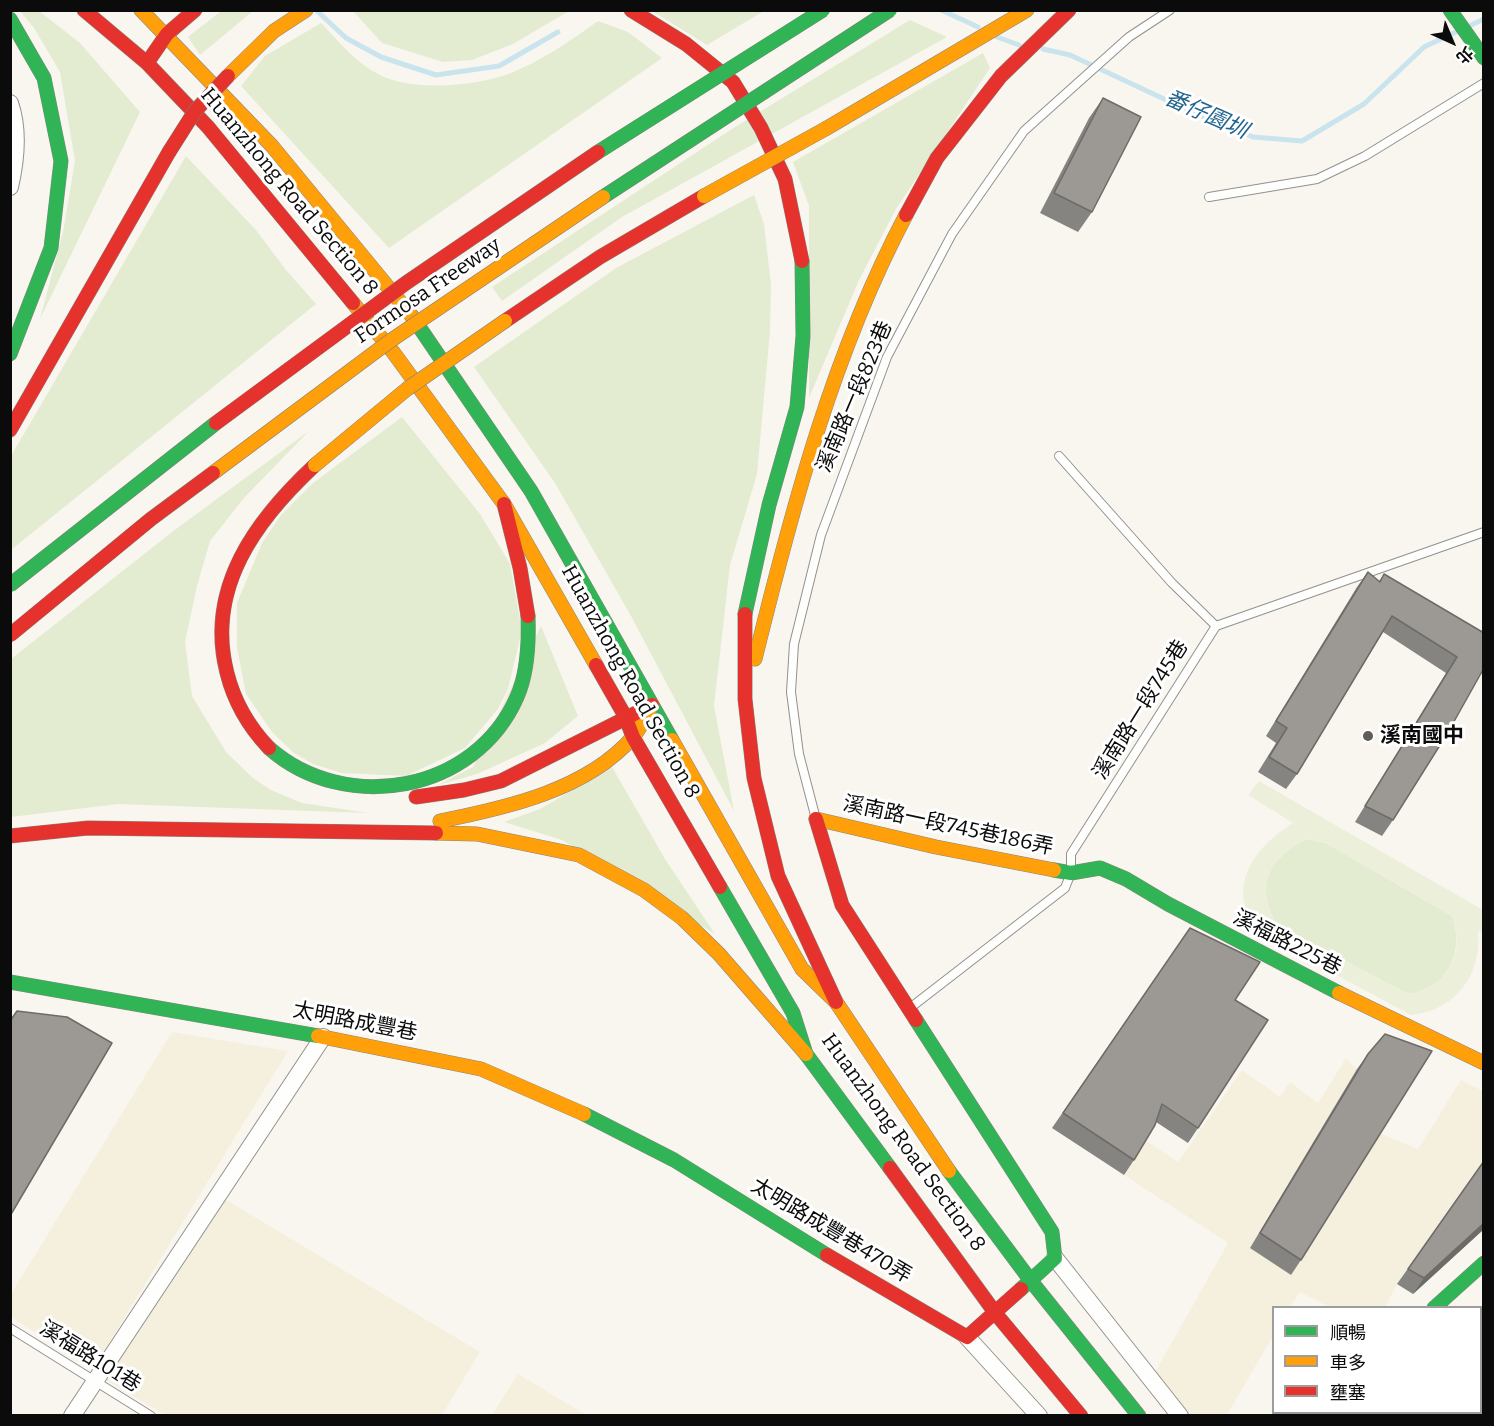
<!DOCTYPE html>
<html>
<head>
<meta charset="utf-8">
<style>
  body { margin:0 }
  #map { position:relative; width:1494px; height:1426px; overflow:hidden; background:#f9f6ef; font-family:Bitter,"Noto Sans TC",serif }
  canvas { display:block }
  .frame { position:absolute; inset:0; border:12px solid #0b0b0b; pointer-events:none }
  .legend { position:absolute; left:1272px; top:1306px; width:210px; height:108px; box-sizing:border-box; background:#fff; border:2px solid #9d9d9d; margin:0; padding:8px 10px; list-style:none; font-size:18px; color:#0b0b0b }
  .legend li { display:flex; align-items:center; gap:12px; height:30px }
  .legend b { width:30px; border:2px solid #9d9d9d }
  .north { position:absolute; left:1422px; top:12px; width:60px; height:60px; -webkit-text-stroke:4px #fff; paint-order:stroke; rotate:136deg; font-size:16px; font-weight:700; line-height:24px; text-align:center; color:#0b0b0b }
  .north::after { content:''; display:block; margin:auto; width:21px; height:27px; background:#0b0b0b; clip-path:polygon(50% 0,100% 100%,50% 72%,0 100%) }
</style>
</head>
<body>
<div id="map">
<canvas width="1494" height="1426"></canvas>
<div class="frame"></div>
<ul class="legend">
<li><b style="height:8px;background:#30b455"></b>順暢</li>
<li><b style="height:8px;background:#ff9f0a"></b>車多</li>
<li><b style="height:8px;background:#e5322d"></b>壅塞</li>
</ul>
<div class="north">北</div>
</div>
<script>
const c = document.querySelector('canvas').getContext('2d');
c.lineJoin = 'round';
function fill(path, color) { c.fillStyle = color; c.fill(path, 'evenodd'); }
function strokePath(path, color, width, dash) { c.strokeStyle = color; c.lineWidth = width; c.lineCap = dash ? 'butt' : 'round'; c.setLineDash(dash || []); c.stroke(path); }
function label(font, color, halo, rows, align = 'center') {
  c.font = font + ' Bitter,"Noto Sans TC",serif'; c.lineWidth = 6; c.setLineDash([]); c.textBaseline = 'middle'; c.strokeStyle = halo; c.fillStyle = color; for (const [text, x, y, turn = 0] of rows) {
    c.save(); c.translate(x, y); c.rotate((+turn || 0) * Math.PI / 180); c.textAlign = isNaN(turn) ? turn : align; if (halo) c.strokeText(text, 0, 0); c.fillText(text, 0, 0); c.restore();
  }
}
const farmland = new Path2D(`
  M172 1032 288 1051 99 1359 88 1367 11 1317V1294Z
  M1346 1058 1357 1069 1250 1248 1291 1275 1379 1133 1418 1149 1461 1080 1483 1091V1161L1397 1284 1385 1307H1329L1300 1292 1290 1307 1274 1308 1273 1336 1227 1415H1190L1154 1374 1228 1243 1124 1175 1145 1140 1178 1162 1242 1070 1280 1097 1290 1082 1318 1103Z
  M218 1195 480 1352 442 1415H165L106 1380Z
  M518 1374 586 1415H492Z`);
const green = new Path2D(`
  M20 11H39L80 43 140 112 40 319 63 232 75 161 60 72 34 28Z
  M221 11H253L200 55 188 37Z
  M353 11H569L513 44 472 60 443 62 382 43Z
  M652 11H764L707 45Z
  M910 20 947 37 622 217 502 301 492 287 735 127Z
  M598 21 628 32 662 58 389 248 241 86 265 56 321 23C340 43 359 66 384 77 417 91 478 86 511 73 543 60 570 41 598 21Z
  M983 53 990 68 896 209 859 280 809 398V206L793 162Z
  M186 156 256 230 286 270 316 304 11 550V456Z
  M754 195 764 224 771 285 770 331 757 474 730 565 714 706 734 811 631 616 555 483 474 367 616 268Z
  M402 417 480 514 510 564 522 630 508 689 498 709 465 748 406 776 342 773 313 764 294 753 272 732 246 694 237 648V603L262 543 281 515 313 483Z
  M309 431 243 499 210 541 197 586 185 642 192 696 226 752 253 778 271 790 302 803 368 813 118 804 11 817V659L172 532Z
  M541 626 578 716 545 743 477 774 438 785 473 767Z
  M612 767 665 859 715 934 562 840 504 822 540 809Z
  M1307 839 1326 843 1452 916C1465 952 1448 989 1408 994L1277 925C1254 885 1268 859 1307 839Z`);
const pitch = new Path2D(`
  M1259 781 1483 910V933L1478 931C1482 974 1456 1011 1411 1015L1260 934C1224 890 1251 849 1293 823L1248 795ZM1307 839 1326 843 1452 916C1466 952 1448 989 1408 994L1277 925C1254 885 1268 859 1307 839Z`);
const stream = new Path2D(`
  M316 10 346 38 381 57 436 75 499 66 558 32
  M941 10 978 27
  M1467 27 1484 19
  M997 37 1019 45
  M1043 49 1070 55 1192 112 1253 137 1302 141 1364 104 1424 47 1458 31`);
const lane = new Path2D(`
  M1209 197 1317 179 1365 156 1484 83
  M1059 456 1172 583 1216 626
  M816 819 799 754 791 692 794 644 821 535 887 357 952 234 1024 131 1129 37 1170 10
  M910 1008 1065 888 1071 873V854L1216 626 1484 532
  M10 1328 151 1416`);
const street = new Path2D(`
  M10 103C19 129 16 161 10 187
  M1055 1258 1180 1416
  M967 1337 1039 1416
  M72 1416 323 1037`);
const fast = new Path2D(`
  M1450 10 1484 58
  M10 19 44 78 61 161 51 248 10 354
  M411 315 531 491 672 740
  M745 614 769 505 797 407 803 336 802 261
  M269 748C345 815 475 793 517 697 528 672 529 643 528 616
  M1054 870 1071 873 1100 868 1126 879 1168 904 1339 993
  M720 887 793 1013 806 1054 890 1168
  M10 982 318 1036
  M916 1020 1052 1232 1055 1258 1021 1289
  M584 1114 674 1160 827 1255
  M949 1171 1031 1281 1139 1416
  M1434 1308 1484 1263`);
const slow = new Path2D(`
  M141 10 272 146 411 315
  M228 76 274 31 306 10
  M827 128 1027 10
  M353 303 393 352 504 504 596 665
  M755 659C792 509 833 353 906 215
  M672 740 802 969 836 1002 949 1171
  M816 819 936 847 1054 870
  M440 821C506 808 587 790 633 737 641 728 646 715 652 705
  M436 833 477 834 579 855 644 890 682 918 719 954 806 1054
  M1339 993 1484 1063
  M318 1036 481 1069 584 1114`);
const jam = new Path2D(`
  M84 10 147 63 208 127 353 303
  M631 10 686 44 733 82 761 128 785 179 802 261
  M147 63 167 34 195 10
  M906 215 937 158 1001 76 1069 10
  M505 321 600 257 704 196
  M10 430 169 152
  M504 504 520 568 528 616
  M745 614V699L754 778 778 876 836 1002
  M596 665 625 716 633 737 720 887
  M269 748C249 727 234 701 227 673 205 588 256 520 315 465
  M416 797 464 790 501 781 652 705
  M816 819 842 905 916 1020
  M10 836 88 828 436 833
  M890 1168 996 1314 1081 1416
  M827 1255 967 1337 1021 1289
  M1317 1416 1320 1412`);
const fastBridge = new Path2D(`
  M598 152 823 10
  M603 197 890 10
  M10 585 216 423`);
const slowBridge = new Path2D(`
  M704 196 827 128
  M315 465 407 389 505 321
  M213 473 390 341 603 197`);
const jamBridge = new Path2D(`
  M169 152 195 111 228 76
  M216 423 406 283 598 152
  M10 635 151 519 213 473`);
const wall = new Path2D(`
  M1103 98 1092 212 1078 232 1040 213 1089 118Z
  M1368 572 1379 581 1384 574 1484 633 1393 820 1382 836 1355 822 1446 673 1383 632 1297 774 1286 789 1258 772 1276 743 1266 736 1357 587Z
  M1190 928 1235 1000 1198 1128 1188 1143 1156 1122 1134 1160 1124 1175 1052 1128Z
  M1368 1054 1301 1260 1291 1275 1250 1248 1357 1069Z
  M1484 1161V1229L1413 1294 1397 1284Z`);
const shadedWall = new Path2D(`
  M1484 1223V1229L1413 1294 1424 1278Z`);
const building = new Path2D(`
  M1103 98 1141 117 1092 212 1054 193Z
  M1368 572 1380 582 1384 574 1484 633V668L1447 734 1393 820 1365 806 1457 657 1392 616 1297 774 1269 757 1287 728 1276 721Z
  M1190 928 1260 962 1235 1000 1268 1020 1198 1128 1162 1104 1155 1125 1134 1160 1063 1113Z
  M17 1011 67 1017 112 1043 10 1216V1021Z
  M1385 1034 1432 1051 1301 1260 1260 1233 1368 1054Z
  M1484 1161V1223L1424 1278 1408 1269Z`);
const markers = [
  [1368,736,6,"#5e5d5b"]
];
const streetNames = [
  ["Huanzhong Road Section 8",289,192,50],
  ["Formosa Freeway",428,291,-34],
  ["溪南路一段823巷",855,397,-67],
  ["Huanzhong Road Section 8",630,682,61],
  ["溪南路一段745巷",1141,710,-58],
  ["溪南路一段745巷186弄",948,826,12],
  ["溪福路225巷",1287,943,27],
  ["太明路成豐巷",355,1022,11],
  ["Huanzhong Road Section 8",903,1143,54],
  ["太明路成豐巷470弄",831,1231,31],
  ["溪福路101巷",90,1357,32]
];
const poiNames = [
  ["溪南國中",1380,736]
];
const waterNames = [
  ["番仔園圳",1206,115,24]
];
fill(farmland, '#f4f0dd');
fill(green, '#e3ecd1');
fill(pitch, '#ecf0db');
strokePath(stream, '#cae4ee', 5);
strokePath(lane, '#92918e', 10);
strokePath(street, '#92918e', 18);
strokePath(fast, '#898784', 15);
strokePath(slow, '#898784', 15);
strokePath(jam, '#898784', 15);
strokePath(lane, '#fefefd', 8);
strokePath(street, '#fefefd', 16);
strokePath(fast, '#30b455', 14);
strokePath(slow, '#ff9f0a', 14);
strokePath(jam, '#e5322d', 14);
strokePath(fastBridge, '#7f7e7b', 15, []);
strokePath(slowBridge, '#7f7e7b', 15, []);
strokePath(jamBridge, '#7f7e7b', 15, []);
strokePath(fastBridge, '#30b455', 14);
strokePath(slowBridge, '#ff9f0a', 14);
strokePath(jamBridge, '#e5322d', 14);
fill(wall, '#868480');
fill(shadedWall, '#6d6b68');
fill(building, '#9c9995');
strokePath(building, '#6d6b68', 1.5);
for (const [x, y, r, color] of markers) { const dot = new Path2D(); dot.arc(x, y, r, 0, 2 * Math.PI); c.fillStyle = color; c.fill(dot); strokePath(dot, '#fff', 2); }
label('21px', '#0b0b0b', '#fff', streetNames);
label('bold 21px', '#0b0b0b', '#fff', poiNames, 'left');
label('italic 22px', '#23658e', '#fff', waterNames);
</script>
</body>
</html>
